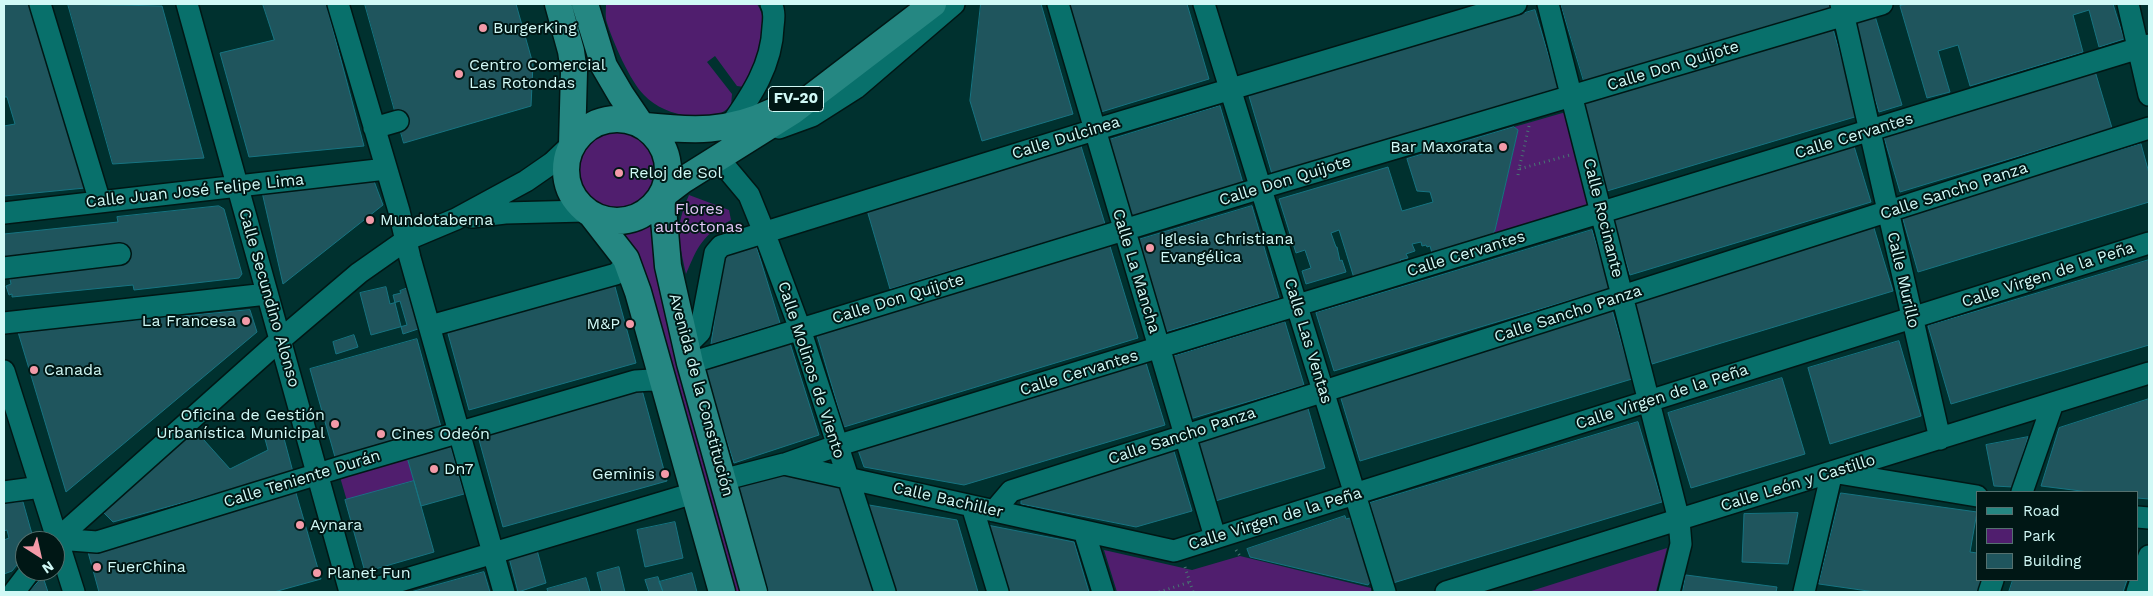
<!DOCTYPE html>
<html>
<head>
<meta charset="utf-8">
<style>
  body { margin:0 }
  #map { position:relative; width:2153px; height:596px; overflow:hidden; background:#00312f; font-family:"Work Sans",sans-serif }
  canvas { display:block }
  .frame { position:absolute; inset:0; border:5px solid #d1f9f6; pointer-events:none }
  .legend { position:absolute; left:1976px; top:491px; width:162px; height:90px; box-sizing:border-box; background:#001715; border:1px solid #54716f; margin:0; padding:6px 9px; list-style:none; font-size:15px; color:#d1f9f6 }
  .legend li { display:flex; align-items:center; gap:10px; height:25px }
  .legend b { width:25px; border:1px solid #54716f }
  .north { position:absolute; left:15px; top:531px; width:50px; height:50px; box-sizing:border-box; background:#001715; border:1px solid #54716f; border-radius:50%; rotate:145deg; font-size:14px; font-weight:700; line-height:20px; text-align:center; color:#d1f9f6 }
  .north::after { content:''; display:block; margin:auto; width:18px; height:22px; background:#f39aa8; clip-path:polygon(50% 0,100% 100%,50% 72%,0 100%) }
</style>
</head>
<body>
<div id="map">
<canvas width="2153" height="596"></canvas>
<div class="frame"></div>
<ul class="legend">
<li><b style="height:6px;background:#258782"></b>Road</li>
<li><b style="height:14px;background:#501e6e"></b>Park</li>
<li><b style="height:14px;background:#1f555d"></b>Building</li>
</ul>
<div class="north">N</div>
</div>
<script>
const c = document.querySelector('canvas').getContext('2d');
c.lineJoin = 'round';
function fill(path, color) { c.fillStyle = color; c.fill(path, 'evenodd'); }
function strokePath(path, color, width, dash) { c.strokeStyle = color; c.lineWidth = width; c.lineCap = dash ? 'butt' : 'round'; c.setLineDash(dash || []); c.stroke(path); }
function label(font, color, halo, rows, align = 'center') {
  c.font = font + ' "Work Sans",sans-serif'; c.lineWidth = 4; c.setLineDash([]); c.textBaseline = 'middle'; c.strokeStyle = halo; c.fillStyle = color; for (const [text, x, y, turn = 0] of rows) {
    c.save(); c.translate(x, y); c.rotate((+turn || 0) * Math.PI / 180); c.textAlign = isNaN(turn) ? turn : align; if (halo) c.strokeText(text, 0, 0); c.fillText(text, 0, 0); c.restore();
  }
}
const green = new Path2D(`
  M606 4H757C773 27 756 65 744 87L737 86 715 56 707 62 732 94 731 106C715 119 709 119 689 116 673 114 655 107 644 95 630 81 613 42 607 23 605 17 606 10 606 4Z
  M1566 112 1590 205 1492 235 1495 230 1518 130 1514 127Z
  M578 169a39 39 0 1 1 78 0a39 39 0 1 1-78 0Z
  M689 195 729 210 731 220C702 235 698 246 686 274 679 240 674 229 689 195Z
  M652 226 746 592H730L635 252 625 235Z
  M407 457 414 481 347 501 340 477Z
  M1667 548 1656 592H1528Z
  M1104 550 1192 570 1240 556 1371 588V592H1117Z`);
const building = new Path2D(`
  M4 4H35L85 188 4 196V126L15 124 7 97H4Z
  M68 4 162 6 204 158 113 164Z
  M263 4H326L364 146 249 157 220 53 274 40Z
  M365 4H516L533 64 531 106 404 143Z
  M981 4H1041L1073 114 982 141 970 101Z
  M1074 4H1187L1209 79 1101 112 1069 5Z
  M1561 4H1831L1832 7 1584 81Z
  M1909 4H2113L2124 39 2099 47 2089 10 2073 15 2083 52 1970 86 1958 45 1938 51 1950 92 1927 98 1900 6Z
  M1535 10 1558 88 1272 174 1249 96Z
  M1875 16 1902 105 1879 112 1852 23Z
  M1833 29 1858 116 1607 191 1582 105Z
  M2095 71 2112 128 1900 192 1883 134Z
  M1220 106 1243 183 1132 216 1109 140Z
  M1514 127 1518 130 1495 230 1492 235 1432 253 1430 246 1427 247 1426 245 1422 246 1421 242 1412 244 1415 251 1406 254 1408 258 1400 260 1401 263 1354 278 1339 230 1331 233 1336 247H1337L1340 261 1342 260 1346 272 1306 284 1302 271 1311 268 1305 250 1296 253 1279 199 1388 167 1402 211 1433 202 1430 192 1417 191 1407 159Z
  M2141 144 2149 173V202L1918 272 1902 216Z
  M1081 146 1105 224 890 289 867 210Z
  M1854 146 1871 202 1630 275 1613 219Z
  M374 181 383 205 283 284 262 192Z
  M219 206 224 209 242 274 239 278 134 290 133 285 12 297V294L9 295 6 286 11 284 8 270 4 263V234L118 222 117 217Z
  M1252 206 1279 298 1165 332 1138 240Z
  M1874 228 1893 291 1652 364 1633 300Z
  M1592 230 1610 288 1334 371 1316 313Z
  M755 242 780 323 711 344 724 256Z
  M1109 243 1138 338 844 427 816 332Z
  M2149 260V345L1951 404 1928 326Z
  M614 283 636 363 469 410 447 330Z
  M386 287 390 304 400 301 407 325 371 335 360 293Z
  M408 288 418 329 403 334 393 295 401 293 400 291Z
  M250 310 257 332 66 492 18 332Z
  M1612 310 1632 379 1360 461 1339 392Z
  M1285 322 1304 385 1190 419 1172 357Z
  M354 335 358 347 336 354 333 342Z
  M417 339 441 427 335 457 310 369Z
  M789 340 819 435 734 463 703 367Z
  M1899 341 1921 416 1830 444 1808 368Z
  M1146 363 1165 425 964 485 864 467 858 450Z
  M1782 378 1805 454 1691 488 1668 413Z
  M642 390 667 481 503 527 478 436Z
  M2149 399V499L2137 498V492H2089L2041 486 2059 428Z
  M1307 405 1325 468 1212 502 1193 439Z
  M1638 422 1662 502 1393 583 1370 503Z
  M195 430 230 469 268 450 265 439 282 431 293 472 113 522 102 511Z
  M2028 437 2013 487 1994 486 1986 445Z
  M450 444 464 494 421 506 407 457Z
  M1173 448 1192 511 1136 527 1021 504V494Z
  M779 470 838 480 875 592H769L733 481Z
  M414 481 434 552 365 572 345 500Z
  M296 493 321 579 274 592H99L88 552Z
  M1841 493 1977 512 1970 552 1977 553V580H1981L1977 592H1875L1819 584Z
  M23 502 34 541H25V555L12 571 4 574V540L9 538 7 530 4 531V504Z
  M869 505 957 520 978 592H896Z
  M1798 513 1788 564 1742 562 1744 514Z
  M1345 516 1346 519 1350 518 1351 522 1354 521 1372 579 1368 585 1250 557 1247 549Z
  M675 522 683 558 645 567 637 530Z
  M982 524 1074 542 1089 592H1005Z
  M537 550 546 583 518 592 509 558Z
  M619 567 625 592H602L597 573Z
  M484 572 490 592H411Z
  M692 573 697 592H663L659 582Z
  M1686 575 1777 587 1776 592H1683Z
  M43 577 48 592H29Z
  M658 577 663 592H649L645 580Z
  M586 578 590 592H548L547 589Z
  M2013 580H2127L2123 592H2009Z`);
const path = new Path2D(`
  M1529 126 1519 169 1570 155
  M1518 175 1519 169
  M1236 550 1240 556
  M1185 567 1193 592
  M1159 592 1190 582`);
const minor = new Path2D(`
  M40 4 100 202
  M187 4 350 592
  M338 4 399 211 410 258 504 592
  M1058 4 1215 537
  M1204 4 1385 592
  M1548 4 1679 520 1681 544 1669 592
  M1841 4 1940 439
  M2128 4 2149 95
  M730 126C751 96 772 65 773 27 774 19 775 11 771 4
  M374 128 398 121
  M779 128 812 116 856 88 954 4
  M718 158 749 195 764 232 800 329 885 592
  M4 213 386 169
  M472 217 505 213 585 211
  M4 268 120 254
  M4 323 267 294
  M430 326 616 274 625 266 626 259
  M685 343 694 338 700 332 715 253 721 246 1094 130 1516 4
  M690 363 1261 188 1882 4
  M4 371 74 592
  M785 464 836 446 2149 45
  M722 480 784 464 1174 551 2149 243
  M4 492 41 487
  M2022 492 2053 403
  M972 506 998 592
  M994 511 1011 491 2149 128
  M2137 517 2149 518
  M1084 531 1103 592
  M57 539 97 542 344 466 635 381 652 380 663 382
  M55 541 279 341 359 273 406 240 456 219 526 181 552 163 572 144
  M14 592 30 571
  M353 592 383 586 694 493
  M1446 592 2149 373
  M1804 592 1832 472 1977 496
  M1989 592 1993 580
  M2137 592 2149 556`);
const major = new Path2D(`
  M558 4 571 51 574 72 572 144
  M585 4 604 66 621 95 640 123
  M566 170a51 51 0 1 1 102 0a51 51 0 1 1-102 0Z
  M645 126C693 131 728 133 774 111
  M662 196 668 266 690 363 754 592
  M662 196 683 180 793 111 933 4
  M591 214 626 259 638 292 722 592`);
const markers = [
  [483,28,5,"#f39aa8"],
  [459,74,5,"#f39aa8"],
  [1503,147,5,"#f39aa8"],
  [619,173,5,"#f39aa8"],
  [370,220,5,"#f39aa8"],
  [1150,248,5,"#f39aa8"],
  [246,321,5,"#f39aa8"],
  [630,324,5,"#f39aa8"],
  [34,370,5,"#f39aa8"],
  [335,424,5,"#f39aa8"],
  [381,434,5,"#f39aa8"],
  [434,469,5,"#f39aa8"],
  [665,474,5,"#f39aa8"],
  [300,525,5,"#f39aa8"],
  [97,567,5,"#f39aa8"],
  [317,573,5,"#f39aa8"]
];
const shields = [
  [796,99,55]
];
const shieldNames = [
  ["FV-20",796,99]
];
const poiNames = [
  ["BurgerKing",493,28],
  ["Centro Comercial",469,65],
  ["Las Rotondas",469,83],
  ["Bar Maxorata",1493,147,"right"],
  ["Reloj de Sol",629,173],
  ["Mundotaberna",380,220],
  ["Iglesia Christiana",1160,239],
  ["Evangélica",1160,257],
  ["La Francesa",236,321,"right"],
  ["M&P",620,324,"right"],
  ["Canada",44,370],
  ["Oficina de Gestión",325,415,"right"],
  ["Urbanística Municipal",325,433,"right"],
  ["Cines Odeón",391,434],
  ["Dn7",444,469],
  ["Geminis",655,474,"right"],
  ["Aynara",310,525],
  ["FuerChina",107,567],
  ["Planet Fun",327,573]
];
const streetNames = [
  ["Calle Don Quijote",1673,66,-17],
  ["Calle Cervantes",1854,136,-17],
  ["Calle Dulcinea",1066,138,-17],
  ["Calle Don Quijote",1285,181,-17],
  ["Calle Juan José Felipe Lima",195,191,-6],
  ["Calle Sancho Panza",1954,191,-18],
  ["Calle Rocinante",1603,218,76],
  ["Calle Cervantes",1466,254,-17],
  ["Calle La Mancha",1136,271,73],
  ["Calle Virgen de la Peña",2048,275,-18],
  ["Calle Murillo",1903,280,77],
  ["Calle Secundino Alonso",269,298,74],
  ["Calle Don Quijote",898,299,-17],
  ["Calle Sancho Panza",1568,314,-18],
  ["Calle Las Ventas",1308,341,73],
  ["Calle Molinos de Viento",811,370,72],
  ["Calle Cervantes",1079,373,-17],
  ["Avenida de la Constitución",701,395,75],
  ["Calle Virgen de la Peña",1662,397,-18],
  ["Calle Sancho Panza",1182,436,-18],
  ["Calle Teniente Durán",302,479,-17],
  ["Calle León y Castillo",1798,483,-17],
  ["Calle Bachiller",948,500,13],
  ["Calle Virgen de la Peña",1275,519,-17]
];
const parkNames = [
  ["Flores",699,209],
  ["autóctonas",699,227]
];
fill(green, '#501e6e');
fill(building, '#1f555d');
strokePath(building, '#167482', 1);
strokePath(minor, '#001715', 24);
strokePath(major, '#001715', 29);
strokePath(path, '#487673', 3, [1, 4]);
strokePath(minor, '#08706b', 21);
strokePath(major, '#258782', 26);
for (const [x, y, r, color] of markers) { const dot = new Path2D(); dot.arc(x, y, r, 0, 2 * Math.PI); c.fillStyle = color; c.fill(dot); strokePath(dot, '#001715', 2); }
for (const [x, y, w] of shields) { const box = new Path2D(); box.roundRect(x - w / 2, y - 12.5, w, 25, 4); c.fillStyle = '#001715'; c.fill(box); strokePath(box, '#d1f9f6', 1); }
label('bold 15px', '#d1f9f6', null, shieldNames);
label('16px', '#d1f9f6', '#001715', poiNames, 'left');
label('16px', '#d1f9f6', '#001715', streetNames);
label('16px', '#e1c8f6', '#001715', parkNames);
</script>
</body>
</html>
